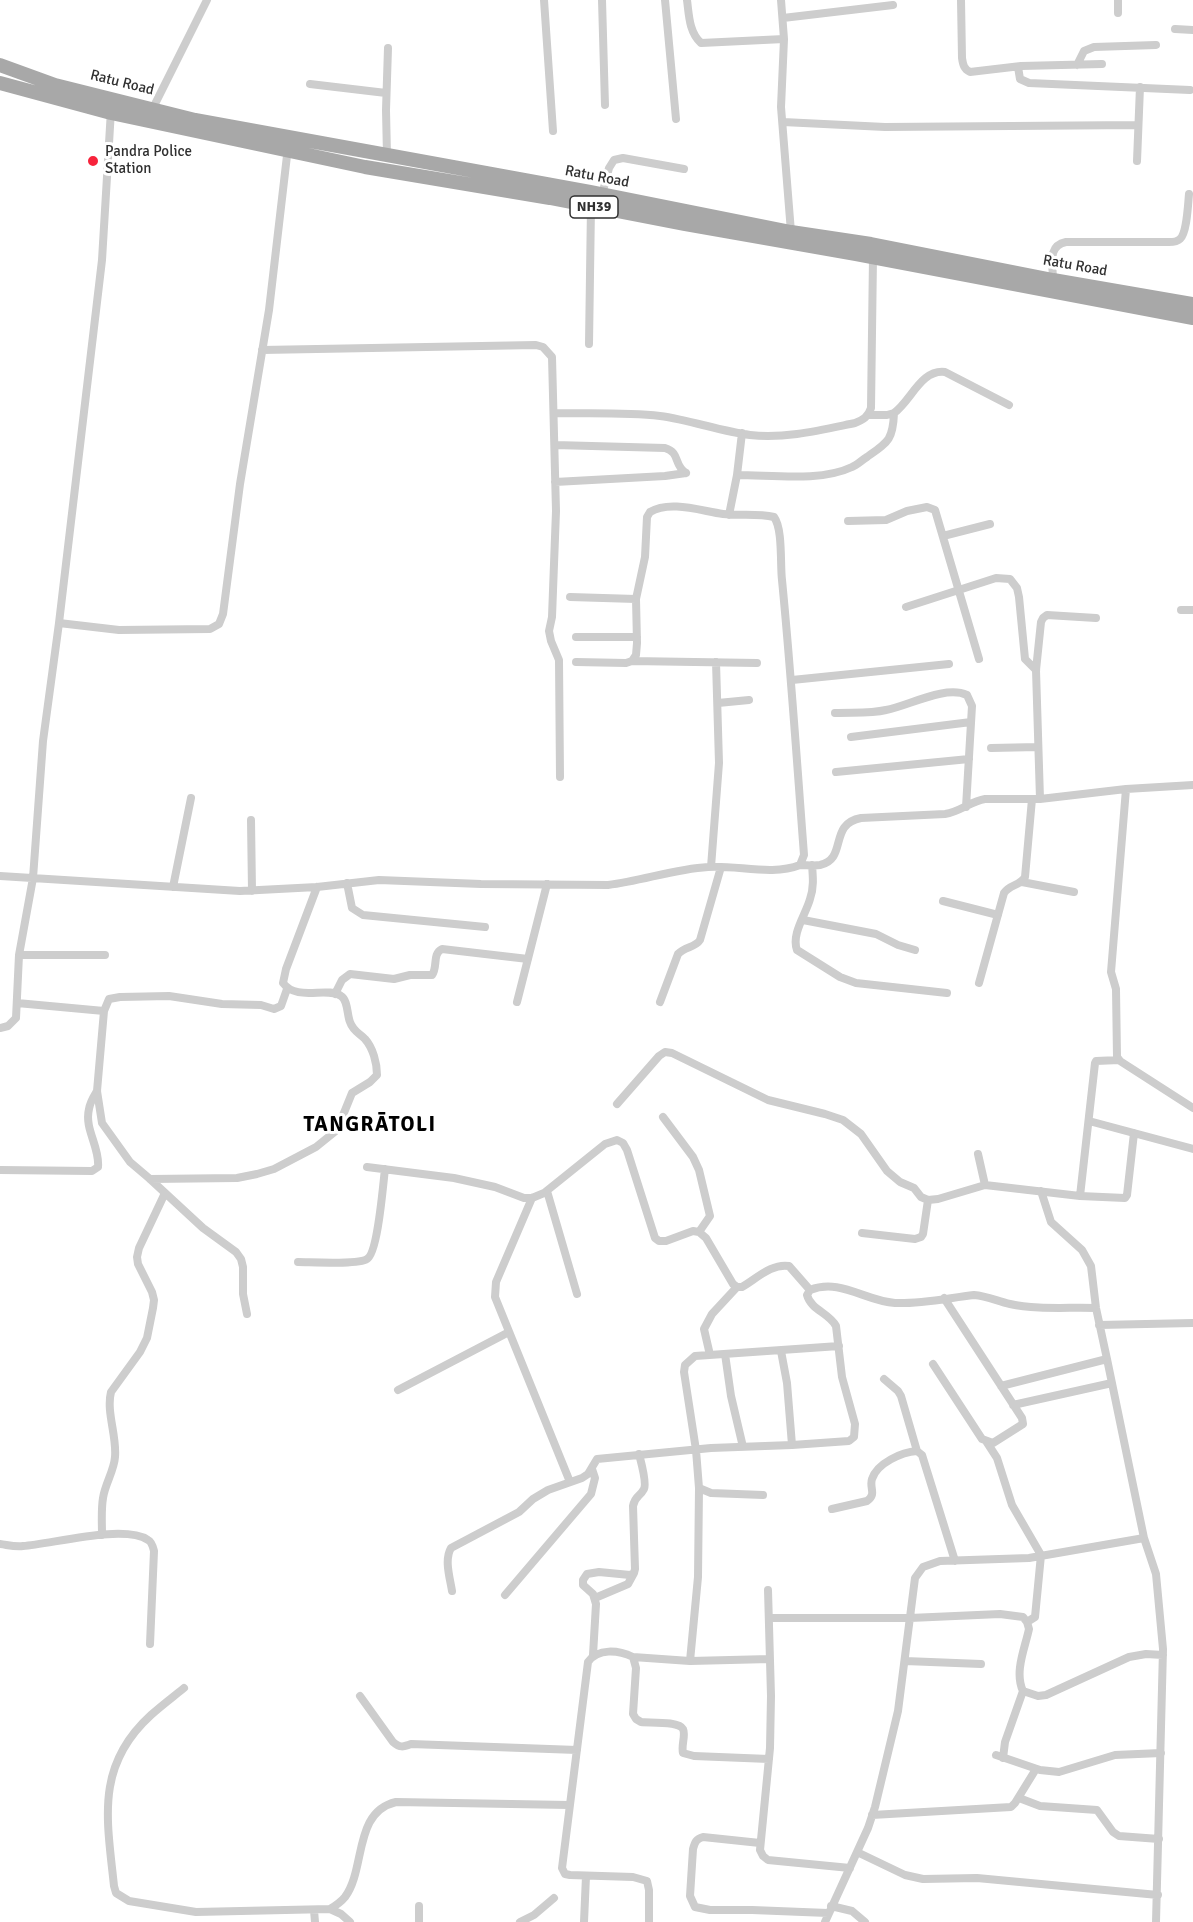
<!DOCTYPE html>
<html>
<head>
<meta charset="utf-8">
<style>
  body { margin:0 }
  canvas { display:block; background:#fff }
</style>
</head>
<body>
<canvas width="1193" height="1922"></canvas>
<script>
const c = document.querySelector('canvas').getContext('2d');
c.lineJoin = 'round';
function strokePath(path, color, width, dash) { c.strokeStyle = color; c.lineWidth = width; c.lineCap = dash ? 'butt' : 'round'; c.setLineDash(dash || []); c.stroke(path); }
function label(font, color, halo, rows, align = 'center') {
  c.font = font + ' Signika,sans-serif'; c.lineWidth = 6; c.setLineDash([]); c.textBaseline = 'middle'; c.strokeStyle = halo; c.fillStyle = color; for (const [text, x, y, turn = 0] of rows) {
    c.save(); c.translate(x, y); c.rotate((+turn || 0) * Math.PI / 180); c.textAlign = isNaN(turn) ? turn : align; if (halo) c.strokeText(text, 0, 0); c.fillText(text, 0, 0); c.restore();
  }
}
const street = new Path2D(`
  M544 0 553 131
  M602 0 605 105
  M665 0 676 119
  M687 0C689 15 689 32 701 43L784 39
  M781 0 784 39 781 107 791 232
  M961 0 962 58C963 65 964 69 970 72L1021 66 1102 64
  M1118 0V13
  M783 18 893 5
  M1175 29 1193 30
  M1077 65 1084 51 1094 47 1156 45
  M1018 67 1020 79 1029 83 1190 90
  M310 84 386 93
  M153 108 207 0
  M783 122 885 127 1138 125
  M387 156 386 110 388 48
  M1137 161 1140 87
  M602 195 609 168 614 160 623 158 684 169
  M1053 280C1053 264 1047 246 1066 242H1165C1170 242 1176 243 1180 239 1187 233 1188 204 1189 194
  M589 344 591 206
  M262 350 536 345 543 347 552 357 556 511 552 617 549 631 551 641 559 660 560 777
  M554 413C589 414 625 412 660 416 690 420 720 431 750 435 785 439 821 430 855 423 863 420 868 417 871 408L873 257
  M868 415H887L894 413C911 401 921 369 945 372L1009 405
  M555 445 665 448C681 453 673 465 686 473
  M737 475C772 475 821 482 852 467 857 465 862 460 867 457 888 442 893 440 894 413
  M555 482 665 476 686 473
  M729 515 737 475 742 433
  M848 521 886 520 907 511 927 507 935 510 979 659
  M943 536 990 524
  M570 597 636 599
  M906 607 996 578 1010 579 1017 588 1019 597 1025 659 1036 670
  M1181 610H1193
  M59 623 119 630 210 629 219 624 223 614 240 484 269 310 288 147
  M576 637H637
  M632 661 757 663
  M792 680 949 664
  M718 703 749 700
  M835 713C851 712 870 714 886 710 908 706 945 685 967 695L972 706 966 807
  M851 737 971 722
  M991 748 1038 747
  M836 772 969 759
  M1126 789 1111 972 1116 989 1117 1057 1120 1061 1193 1108
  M1040 799 1036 670 1041 622 1043 618 1047 615 1096 618
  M251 820 252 891
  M800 865C807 865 814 866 820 865 848 859 828 824 861 818L945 814C960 812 971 801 985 799H1040L1126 789 1193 785
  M812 865C813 877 814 888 810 899 806 914 791 934 797 950L840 977 856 983 947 993
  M711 867 719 763 716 662
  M0 876 240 891 317 887 379 880 481 884 608 885C642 881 674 869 708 867 738 865 772 876 800 865L804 855C797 763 791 672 782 580 780 564 783 529 774 517 757 513 740 516 723 514 701 511 670 500 650 512L647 517 645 557 636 599 637 643 636 655 632 661 626 663 576 662
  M1022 882 1074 892
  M347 883 352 908 363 915 485 927
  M173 887 191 798
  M943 901 998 915
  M803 920 876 934 898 945 915 950
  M19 955H105
  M979 983 1004 893C1010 884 1020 886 1025 877L1032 799
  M335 994 342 980 350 974 394 979 410 975H432C438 967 432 954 442 949L528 959
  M517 1002 547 884
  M660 1002 678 954C685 946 695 948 700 940L721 867
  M17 1003 104 1011 109 999 120 997 169 996 222 1004 261 1005 274 1009 281 1006 287 989
  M104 1011 97 1091 102 1123 130 1162 150 1179 203 1228 236 1252 241 1259 243 1267V1294L247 1314
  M0 1028 8 1026 16 1018 19 955 33 878 43 741 59 623 102 260 111 110
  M617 1104 659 1056 665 1052 672 1053 768 1100 825 1114 843 1120 861 1134 887 1171 900 1182 914 1188 921 1197 928 1200 938 1199 985 1185 1080 1196 1125 1198 1127 1195 1134 1133
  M663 1117 693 1157 699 1170 710 1216 699 1232
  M1089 1121 1193 1149
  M978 1154 985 1185
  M367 1167 454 1178 495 1187 524 1198H532L544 1193 605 1144 617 1140 623 1143 627 1150 655 1238 659 1241H666L693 1231 699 1232 706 1238 733 1284 737 1287H742C756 1279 772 1263 789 1266L810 1290
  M0 1170 92 1171 98 1167C100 1147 84 1129 89 1109 90 1102 94 1096 97 1091
  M150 1179 237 1178 257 1174 274 1169 316 1147 337 1130 352 1093 370 1082 377 1075C377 1063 373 1048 365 1039 359 1033 353 1031 350 1022 347 1015 348 1000 341 996 327 986 297 1002 283 983L286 969 317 887
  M547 1191 577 1294
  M1041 1191 1051 1222 1082 1250 1091 1266 1096 1308 1107 1359 1144 1538 1156 1574 1163 1649 1156 1922
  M1080 1196 1095 1063 1096 1061 1119 1060
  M532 1198 496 1282 495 1297 570 1482
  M862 1233 915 1239 921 1237 923 1234 928 1200
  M298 1262C311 1262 358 1265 367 1259 378 1253 383 1184 385 1169
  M1099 1325 1193 1323
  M781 1351 787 1383 792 1445
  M725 1354 731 1396 743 1447
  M710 1355 704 1329 712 1314 737 1287
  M933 1364 982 1439 993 1443 1023 1424 1022 1418 944 1298
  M884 1379 898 1391 901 1396 917 1451
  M1001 1386 1107 1359
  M398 1390 509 1332
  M1013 1405 1112 1383
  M986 1441 997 1458 1012 1505 1041 1555 1035 1617 1027 1622
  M763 1495 711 1493 699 1488 696 1450 684 1372 685 1365 695 1356 839 1346
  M832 1509 867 1501C877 1494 869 1488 872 1479 877 1463 902 1452 917 1451L922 1455 955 1561
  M102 1535C102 1523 101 1510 103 1498 105 1484 114 1471 115 1457 117 1436 106 1412 111 1392L140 1352 147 1338 153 1308 154 1300 152 1292 138 1264 137 1257 139 1248 165 1193
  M0 1544C8 1545 15 1547 23 1546 52 1544 124 1524 148 1540 152 1542 153 1547 154 1551L150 1644
  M768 1590 771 1696 770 1748 760 1850 763 1856 768 1860 850 1868
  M452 1591C450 1578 444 1560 451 1548L519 1512 533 1499 548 1490 582 1478 588 1474 597 1459 711 1448 792 1445 849 1441 854 1437 855 1424 842 1377 836 1326C829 1313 811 1310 807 1295L810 1290C840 1278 865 1301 895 1303 921 1304 948 1298 974 1295 987 1296 997 1301 1010 1304 1036 1310 1069 1307 1096 1308
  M505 1595 591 1494 595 1478 592 1469
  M595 1598 628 1584 634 1573
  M769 1618H910L1000 1614 1023 1617 1027 1622 1029 1629C1025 1648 1014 1672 1023 1691L1038 1696 1046 1695 1129 1657 1146 1654 1163 1655
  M593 1655 596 1604 593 1594 583 1585V1580L587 1574 599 1572 630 1575 634 1573 635 1569 633 1506C635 1495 640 1497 644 1489 647 1483 641 1462 639 1454
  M633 1657 690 1661 770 1659
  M690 1661 698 1577 699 1488
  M905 1661 981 1664
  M184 1688C173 1697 162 1705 151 1715 95 1766 107 1819 114 1886L116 1893 129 1901 196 1912 330 1909C335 1906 341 1902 345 1897 366 1869 353 1812 396 1802L569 1805
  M360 1696 393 1742C400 1748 403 1747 411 1744L577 1750
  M996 1755 1040 1770 1059 1772 1115 1755 1161 1753
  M1003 1758 1005 1742 1023 1691
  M1019 1798 1040 1806 1097 1810 1113 1832 1119 1836 1159 1839
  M872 1815 1011 1807 1015 1803 1036 1769
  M760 1843 703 1837C696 1839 695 1842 693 1849L690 1896 695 1907 710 1910H752L828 1913
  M857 1852 905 1875 923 1879 977 1878 1158 1895
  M831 1906 852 1911 865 1922
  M330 1909 341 1914 350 1922
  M314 1910 315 1922
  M419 1922V1906
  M520 1922 534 1915 554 1898
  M584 1922 586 1876
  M649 1922V1890L647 1881 633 1877 570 1875 565 1874 562 1868 588 1662C598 1648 618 1650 633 1657L636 1668 633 1714 636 1719 641 1722C650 1723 679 1721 683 1729 686 1735 681 1745 683 1753L694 1756 769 1759
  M825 1922 868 1828 875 1807 898 1711 915 1578 923 1567 940 1561 1029 1558 1144 1538`);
const primary = new Path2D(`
  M0 65 55 85 195 120 590 192 791 232 871 244 1053 280 1193 304
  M0 83 111 113 365 167 550 198 684 224 856 254 1193 318`);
const markers = [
  [93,161,6,"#f7233b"]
];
const shields = [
  [594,207,48]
];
const shieldNames = [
  ["NH39",594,207]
];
const streetNames = [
  ["Ratu Road",122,83,14],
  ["Ratu Road",597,177,11],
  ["Ratu Road",1075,266,10]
];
const poiNames = [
  ["Pandra Police",105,152],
  ["Station",105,169]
];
const districtNames = [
  ["TANGRĀTOLI",370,1125]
];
strokePath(street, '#cdcdcd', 8);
strokePath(primary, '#a8a8a8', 14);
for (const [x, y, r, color] of markers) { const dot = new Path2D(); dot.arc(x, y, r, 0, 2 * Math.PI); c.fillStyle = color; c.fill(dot); strokePath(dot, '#fff', 2); }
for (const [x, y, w] of shields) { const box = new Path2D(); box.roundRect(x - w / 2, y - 11, w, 22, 4.5); c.fillStyle = '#fff'; c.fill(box); strokePath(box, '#303030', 1.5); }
label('bold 14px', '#303030', null, shieldNames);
label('15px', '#303030', '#fff', streetNames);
label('15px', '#303030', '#fff', poiNames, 'left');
c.letterSpacing = '1.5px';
label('bold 21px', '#000', '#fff', districtNames);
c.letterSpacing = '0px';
</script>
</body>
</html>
